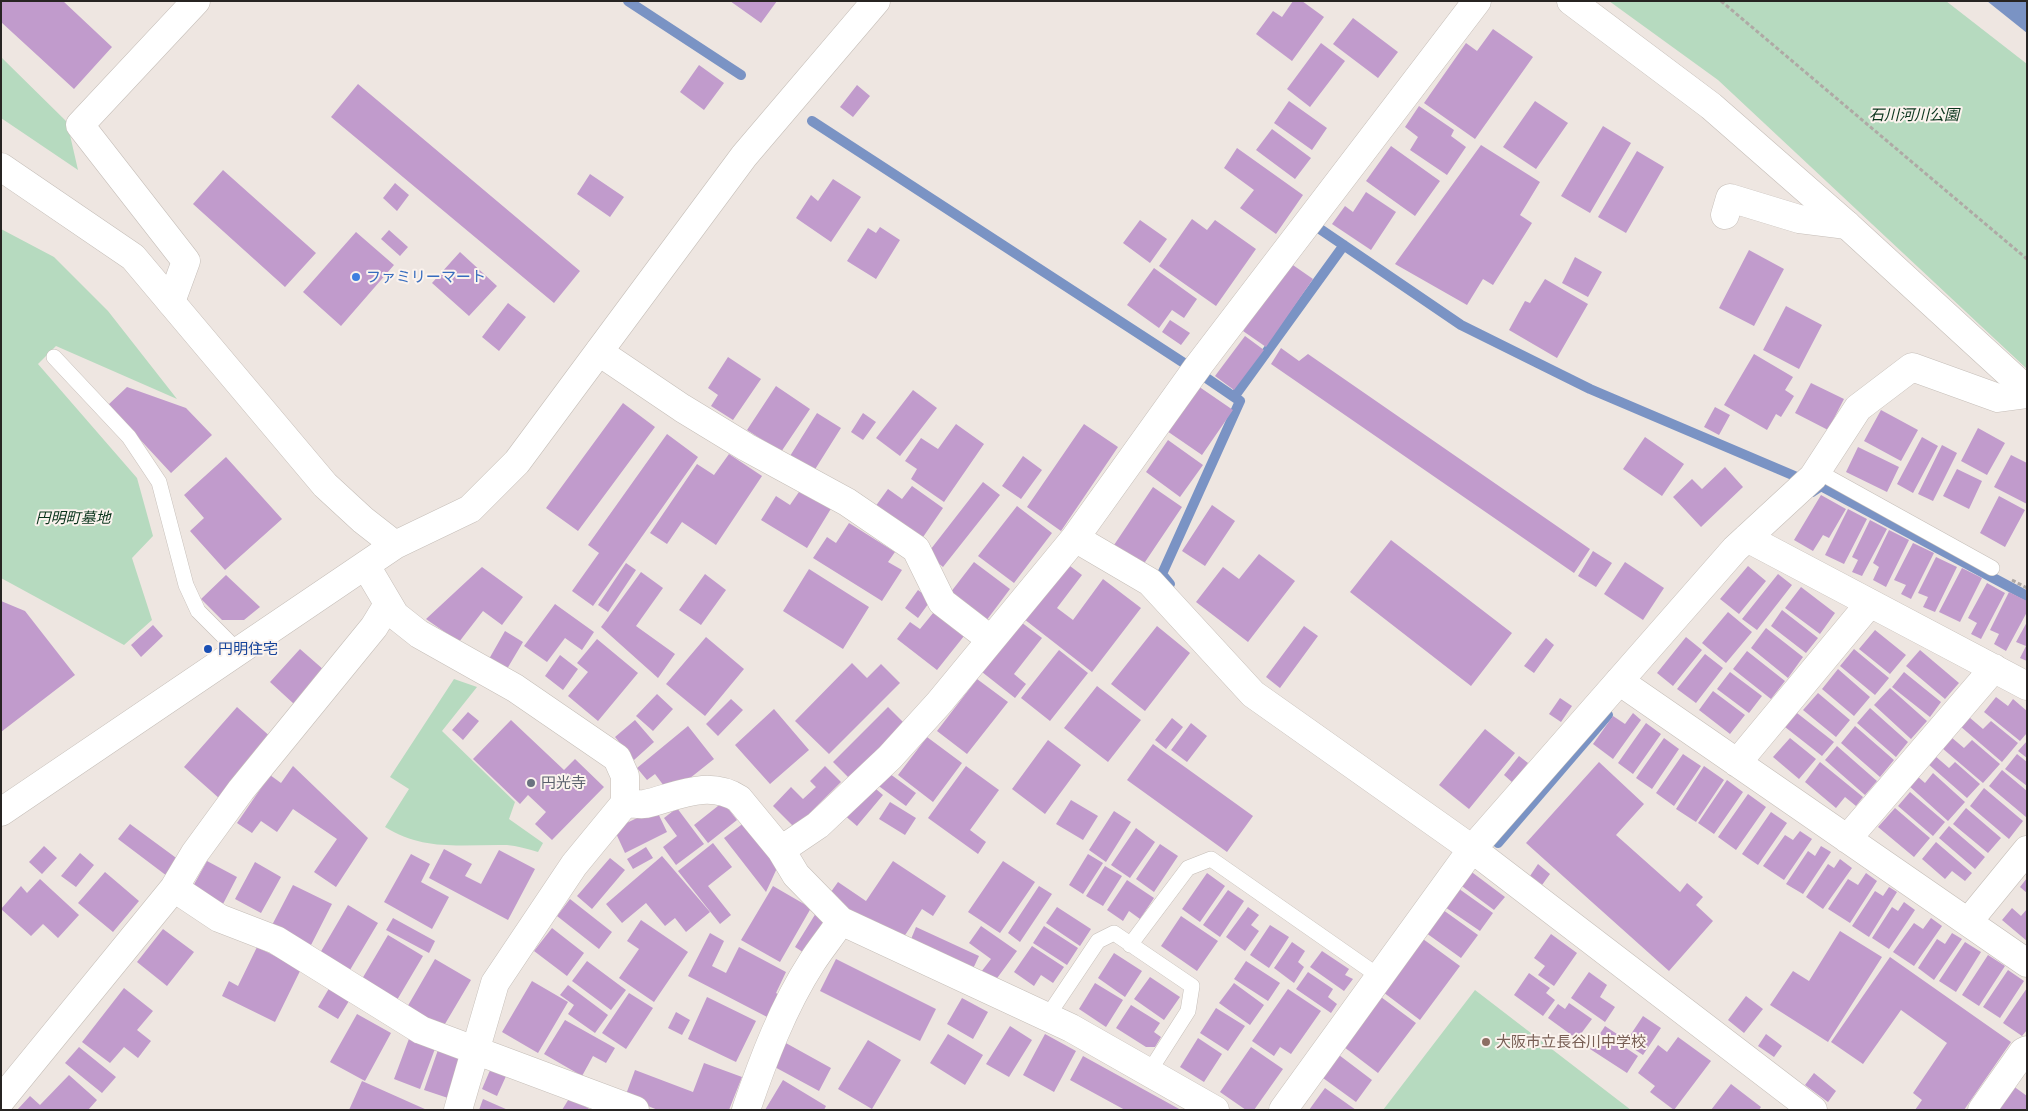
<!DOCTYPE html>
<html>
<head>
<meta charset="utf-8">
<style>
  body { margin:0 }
  #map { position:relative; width:2028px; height:1111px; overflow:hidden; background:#eee6e1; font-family:"Crimson Pro",serif }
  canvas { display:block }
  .frame { position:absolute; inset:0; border:2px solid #272422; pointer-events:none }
</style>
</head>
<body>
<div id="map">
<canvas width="2028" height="1111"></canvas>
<div class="frame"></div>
</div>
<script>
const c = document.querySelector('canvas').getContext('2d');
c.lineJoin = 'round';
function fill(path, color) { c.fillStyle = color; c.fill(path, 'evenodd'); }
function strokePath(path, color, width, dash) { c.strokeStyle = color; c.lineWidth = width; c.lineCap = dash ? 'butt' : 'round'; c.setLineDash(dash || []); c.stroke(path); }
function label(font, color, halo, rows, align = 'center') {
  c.font = font + ' "Crimson Pro","Noto Sans JP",serif'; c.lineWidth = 4; c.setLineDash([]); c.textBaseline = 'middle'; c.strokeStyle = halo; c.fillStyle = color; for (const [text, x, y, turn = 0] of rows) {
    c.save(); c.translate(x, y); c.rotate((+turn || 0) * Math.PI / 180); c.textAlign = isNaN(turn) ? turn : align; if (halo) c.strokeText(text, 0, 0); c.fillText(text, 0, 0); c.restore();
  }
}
const green = new Path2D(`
  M1609 1H1946L2027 64V369L1718 80Z
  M1 57 67 122 78 170 1 118Z
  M1 229 54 257 108 311 177 399 56 346 38 364 137 478 153 536 132 558 152 620 124 645 1 578Z
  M454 679 477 687 442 731 515 802 509 819 543 843 538 852C528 849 517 846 507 845 464 844 424 852 385 827L409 789 390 777Z
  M1475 990 1631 1110H1383Z`);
const water = new Path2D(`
  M1987 1H2027V33Z`);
const stream = new Path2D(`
  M628 1 741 75
  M812 121 1187 365
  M1317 227 1461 325 1590 389 1797 477
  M1234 397 1344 245
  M1812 492 1821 486 2027 596
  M1170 584 1162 574 1240 401 1202 375
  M1498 843 1608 715`);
const building = new Path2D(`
  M1 1H63L112 47 74 89 1 22Z
  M730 1H777L761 23Z
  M1293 1H1302L1324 17 1292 61 1256 34 1273 11 1282 17Z
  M1353 18 1398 52 1378 78 1333 44Z
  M1493 29 1533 57 1475 139 1424 103 1466 43 1477 51Z
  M1321 43 1345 61 1310 107 1287 89Z
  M699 65 724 83 704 110 680 92Z
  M358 84 580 271 554 303 331 117Z
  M857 85 870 96 853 117 840 107Z
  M1289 101 1327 128 1312 150 1274 123Z
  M1535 101 1568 123 1536 169 1503 147Z
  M1419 106 1454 130 1451 136 1466 147 1447 175 1410 150 1418 137 1405 127Z
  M1603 126 1631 143 1590 213 1561 196Z
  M1272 129 1311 158 1295 179 1256 150Z
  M1481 145 1540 182 1520 215 1532 223 1493 285 1483 279 1467 305 1395 264Z
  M1391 146 1440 181 1415 216 1366 181Z
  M1237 148 1303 195 1276 234 1240 208 1254 190 1224 168Z
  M1637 151 1664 167 1626 233 1598 217Z
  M223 170 316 253 285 287 193 204Z
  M590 174 624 197 610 217 577 194Z
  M833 179 861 197 831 242 796 218 811 195 818 201Z
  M395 183 409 195 397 211 383 198Z
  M1366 192 1396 212 1371 250 1332 224 1345 206 1353 212Z
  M1192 219 1207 230 1215 220 1256 249 1216 306 1159 266Z
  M1140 220 1167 239 1150 263 1123 243Z
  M880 227 900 240 876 279 847 261 868 228 876 233Z
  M389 230 408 247 400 256 381 239Z
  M356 232 394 265 341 326 303 292Z
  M1749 250 1784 269 1754 326 1719 308Z
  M460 252 497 286 469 316 432 283Z
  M1575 257 1602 272 1588 297 1562 283Z
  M1290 263 1313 279 1266 347 1243 331Z
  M1154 268 1197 299 1184 318 1172 310 1159 328 1127 305Z
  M1545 279 1588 304 1557 358 1509 330 1525 301 1530 303Z
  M508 303 526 317 499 351 482 337Z
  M1786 306 1822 325 1799 369 1763 350Z
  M1170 320 1190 333 1181 345 1162 332Z
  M1245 336 1264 350 1234 390 1215 376Z
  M1281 348 1299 361 1308 354 1590 549 1574 573 1271 364Z
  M1754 354 1793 377 1785 390 1794 396 1781 417 1776 414 1767 430 1724 405Z
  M728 357 761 379 733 420 711 406 718 395 708 388Z
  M1811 383 1844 399 1828 430 1795 413Z
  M776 386 810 409 781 452 747 430Z
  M1198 386 1233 410 1202 455 1167 431Z
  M127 387 186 408 212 435 171 473 108 405Z
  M913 390 937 408 900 456 876 438Z
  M623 403 655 427 578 531 546 508Z
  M1715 407 1730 415 1719 435 1704 427Z
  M1881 410 1918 430 1901 461 1864 441Z
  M817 413 841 428 814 471 790 456Z
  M863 413 876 422 863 440 851 432Z
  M956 424 984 444 944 502 911 479 917 469 905 461 921 438 938 449Z
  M1084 424 1118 447 1061 531 1027 507Z
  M1978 428 2005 443 1987 475 1961 461Z
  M667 434 698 457 593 606 572 591 599 553 588 545Z
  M1645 437 1684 464 1662 496 1623 469Z
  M1922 437 1938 446 1913 493 1897 484Z
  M1168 440 1203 465 1180 497 1146 472Z
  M1942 445 1957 453 1933 501 1918 494Z
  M1858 447 1899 467 1887 492 1846 472Z
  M729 454 762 476 716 545 682 522 667 544 650 533 697 464 714 475Z
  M2011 455 2027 463V504L1994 487Z
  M1023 456 1042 470 1021 499 1002 486Z
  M226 457 282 519 225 570 190 531 204 518 184 495Z
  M1725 467 1743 487 1701 527 1673 497 1692 479 1702 489Z
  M1957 469 1982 481 1969 509 1943 496Z
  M983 482 1000 495 943 567 927 554Z
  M912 486 943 508 921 540 875 507 888 489 902 499Z
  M1153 487 1182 507 1143 565 1114 545Z
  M801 489 832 507 807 548 761 520 776 496 790 505Z
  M1821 495 1846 509 1829 538 1823 535 1813 551 1794 540Z
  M1999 496 2025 510 2005 547 1980 533Z
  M1212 505 1235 521 1205 566 1182 551Z
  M1017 506 1052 533 1014 583 978 556Z
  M1848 509 1867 519 1844 564 1825 555Z
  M1870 520 1887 529 1862 576 1852 572 1858 560 1852 557Z
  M849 523 895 552 888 562 902 570 882 601 813 558 827 537 836 543Z
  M1889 530 1909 540 1886 587 1873 580 1879 567 1873 563Z
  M1391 540 1512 633 1471 686 1350 592Z
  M1913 543 1934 553 1911 599 1901 594 1906 585 1894 580Z
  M1593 551 1612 563 1596 587 1578 576Z
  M1259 554 1295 581 1248 642 1196 602 1223 567 1239 579Z
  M1936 557 1957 567 1935 612 1923 607 1928 597 1918 593Z
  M974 562 1010 589 983 625 947 597Z
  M1625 562 1664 588 1643 620 1604 594Z
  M626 563 636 570 608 612 598 605Z
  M1066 563 1082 575 1057 608 1073 620 1103 579 1141 608 1092 672 1024 619Z
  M1748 566 1766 581 1739 614 1720 599Z
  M482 567 523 597 502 625 483 611 459 642 426 619Z
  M1962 568 1982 578 1960 622 1939 612Z
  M809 569 869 607 843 649 783 611Z
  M641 572 663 588 636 626 675 654 658 678 601 627Z
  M705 574 726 590 701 625 679 610Z
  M1778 574 1792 585 1757 630 1742 619Z
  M226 575 260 607 244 620H222L201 599Z
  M1987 583 2005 593 1981 639 1971 634 1977 623 1968 618Z
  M1801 587 1835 613 1820 634 1785 608Z
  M918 590 931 600 918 618 905 608Z
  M2009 592 2027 601V612L2006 651 1994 644 1999 634 1990 630Z
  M1 601 25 611 75 675 1 732Z
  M555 604 594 632 582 650 565 638 547 662 524 646Z
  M938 607 968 631 937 670 897 639 910 622 920 629Z
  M1782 610 1818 638 1806 653 1771 626Z
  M1728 612 1752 632 1726 663 1702 643Z
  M1021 622 1042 638 1014 674 1026 684 1015 698 982 672Z
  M2027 622V661L2020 658 2026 646 2016 642Z
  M153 625 163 636 141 657 131 645Z
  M1157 626 1190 653 1145 711 1111 684Z
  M1304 626 1318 636 1280 688 1266 677Z
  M1766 628 1803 657 1788 678 1751 648Z
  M1875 630 1906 655 1890 674 1859 649Z
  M505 631 523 642 507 669 489 659Z
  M706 637 744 669 705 716 666 684Z
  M1686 637 1702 650 1673 686 1657 673Z
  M1546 638 1554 645 1534 673 1524 666Z
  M597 639 638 673 598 721 568 696 588 672 577 663Z
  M300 649 324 670 294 704 270 682Z
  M1854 649 1889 678 1875 695 1840 666Z
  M1059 650 1088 673 1050 721 1021 698Z
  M1920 650 1959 683 1945 699 1906 666Z
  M1747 651 1785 681 1771 699 1733 669Z
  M1705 654 1723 668 1696 703 1677 689Z
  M560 655 578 669 563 690 545 676Z
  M852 663 867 678 881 664 900 683 829 754 795 721Z
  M1838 669 1870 697 1854 716 1822 689Z
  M1730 672 1762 696 1749 713 1717 689Z
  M1904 672 1941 702 1930 717 1892 687Z
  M977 679 1008 702 967 754 937 731Z
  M1097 686 1141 720 1108 762 1064 728Z
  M1890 688 1927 721 1911 739 1874 705Z
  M1713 691 1745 715 1730 734 1699 710Z
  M1818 693 1850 720 1836 737 1803 710Z
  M657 694 673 709 653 731 636 716Z
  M1996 697 2008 706 2013 699 2027 711V733L2020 741 1984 712Z
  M1560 698 1572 706 1561 722 1549 714Z
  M731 699 743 710 718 736 706 724Z
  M237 707 273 739 220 799 184 767Z
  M888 707 904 723 849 778 833 762Z
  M1870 708 1908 742 1896 757 1857 723Z
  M774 709 809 750 770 784 735 745Z
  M468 712 479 721 463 740 452 730Z
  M1633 713 1641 720 1613 759 1593 744 1613 716 1625 724Z
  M1797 713 1834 742 1822 756 1785 727Z
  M1969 717 1983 729 1991 721 2018 743 2002 762 1960 726Z
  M1172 718 1183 727 1166 749 1155 740Z
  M511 720 564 770 575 759 604 787 552 840 535 824 546 812 528 795 520 804 473 759Z
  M635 720 654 742 634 760 615 737Z
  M1191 723 1207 736 1187 762 1171 750Z
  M1646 723 1661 734 1633 774 1618 763Z
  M688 726 714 759 670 794 655 774 647 780 637 768Z
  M1855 726 1894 760 1880 777 1841 743Z
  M1485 729 1515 753 1469 809 1439 785Z
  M927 737 962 763 933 802 898 775Z
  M1951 737 1964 748 1972 740 2000 764 1983 783 1942 748Z
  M1664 738 1679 749 1652 789 1636 778Z
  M1790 738 1816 759 1799 779 1773 757Z
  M1048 740 1081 765 1045 814 1012 789Z
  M2027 741V758L2018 751Z
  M1153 744 1253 816 1227 852 1127 780Z
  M1837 746 1877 781 1865 795 1825 760Z
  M1683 754 1701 766 1674 806 1656 793Z
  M2017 754 2027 762V786L2005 769Z
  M1934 755 1949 768 1955 762 1980 784 1967 798 1927 763Z
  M1519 756 1528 763 1513 783 1504 775Z
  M1599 762 1644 804 1616 835 1680 892 1687 883 1703 897 1696 905 1713 921 1669 971 1526 843Z
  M1820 762 1863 797 1856 806 1845 797 1836 808 1805 782Z
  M293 766 368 838 336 887 314 872 337 839 293 809 277 832 261 821 252 833 237 823 270 775 281 783Z
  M825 766 841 782 795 828 773 806 791 787 803 799 816 787 810 781Z
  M966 766 999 790 970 830 986 842 978 854 928 818Z
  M1704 766 1724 780 1696 822 1676 809Z
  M2002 770 2027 791 2026 817 1989 786Z
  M886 771 916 793 906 806 876 784Z
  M1933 773 1965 802 1948 821 1908 785 1916 775 1925 783Z
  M1727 780 1743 792 1714 834 1698 823Z
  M869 783 883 795 857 826 843 814Z
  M1984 788 2023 821 2009 839 1970 806Z
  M1910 792 1945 822 1933 836 1898 806Z
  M1748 794 1766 807 1736 850 1718 837Z
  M1071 800 1098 816 1083 840 1056 824Z
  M723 802 737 820 708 843 694 825Z
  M890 802 916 818 905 835 879 819Z
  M677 808 704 844 676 865 663 847 677 836 664 818Z
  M1895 808 1930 838 1914 857 1878 827Z
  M1966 808 2001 838 1988 853 1953 824Z
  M656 809 667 832 625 853 614 829Z
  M1114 811 1131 822 1106 862 1089 850Z
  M1771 812 1787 823 1758 865 1742 854Z
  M745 822 778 866 766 892 724 838Z
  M130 824 179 860 167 876 118 839Z
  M1949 826 1985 857 1975 869 1939 838Z
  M1136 828 1155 842 1130 878 1111 865Z
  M1800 831 1812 839 1784 880 1763 866 1785 835 1793 840Z
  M1936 842 1972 873 1965 881 1952 871 1945 879 1922 859Z
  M713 843 732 867 708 886 731 915 720 924 678 871Z
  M1160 844 1178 856 1154 892 1136 879Z
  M44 846 57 858 42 874 29 862Z
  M1821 846 1831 852 1803 894 1786 884 1808 851 1815 856Z
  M646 847 653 858 633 869 627 859Z
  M444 849 472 864 465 876 481 884 499 850 535 869 508 920 429 878Z
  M80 853 94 865 76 887 61 876Z
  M411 854 430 864 421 882 449 897 432 929 384 902Z
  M1088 854 1103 863 1083 894 1069 885Z
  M662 856 710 912 686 932 675 918 665 926 646 903 622 923 606 904Z
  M610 858 625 870 592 909 577 896Z
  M1840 859 1852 868 1823 909 1806 897 1828 864 1834 868Z
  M207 861 237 877 223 904 192 888Z
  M893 861 946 896 933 916 922 909 900 943 828 896 838 882 866 901Z
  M1003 861 1035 882 1000 933 968 912Z
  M255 862 281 877 261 913 235 899Z
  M1538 864 1550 874 1542 885 1530 876Z
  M1105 866 1122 876 1103 906 1086 896Z
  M1469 870 1505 897 1494 910 1459 884Z
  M105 872 139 901 113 932 78 903Z
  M1207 873 1225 886 1200 922 1182 909Z
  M1866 873 1877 881 1850 923 1828 909 1848 879 1858 885Z
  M2027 878V893L2020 887Z
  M40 879 79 915 58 938 43 924 31 936 1 909 21 886 27 893Z
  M1127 880 1154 898 1140 919 1129 911 1123 921 1107 910Z
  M293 885 332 904 310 947 271 927Z
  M773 886 811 908 780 962 741 940Z
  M1039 886 1052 894 1020 942 1008 933Z
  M1455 886 1493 913 1480 931 1442 905Z
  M1889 887 1897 892 1869 937 1852 926 1875 891 1883 896Z
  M1228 890 1244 901 1220 937 1203 925Z
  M570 899 612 932 599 949 557 916Z
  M1904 902 1915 910 1889 949 1872 938 1892 907 1898 911Z
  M348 905 378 923 350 970 320 953Z
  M1057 907 1091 929 1080 946 1046 923Z
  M1248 907 1259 915 1251 925 1259 931 1245 951 1226 937Z
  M1439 907 1478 935 1461 958 1422 930Z
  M2012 908 2021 916 2027 909V941L2002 920Z
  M816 913 830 922 809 956 795 947Z
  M1181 916 1218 941 1197 971 1161 946Z
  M393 918 435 941 429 953 386 930Z
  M1931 918 1942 926 1914 966 1893 952 1914 923 1923 929Z
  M641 920 688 952 654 1002 619 978 639 949 627 941Z
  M1270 925 1289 937 1269 968 1250 955Z
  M981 926 1017 951 995 981 981 972 991 959 969 943Z
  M1044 926 1078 948 1067 965 1033 943Z
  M916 927 979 956 971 973 909 944Z
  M552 928 584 953 567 976 534 951Z
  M163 929 194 952 167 986 137 962Z
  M1840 931 1882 957 1828 1042 1770 1005 1793 971 1809 981Z
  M710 933 724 941 712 966 726 973 739 947 786 972 776 993 783 997 771 1019 688 976Z
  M1952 933 1962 939 1934 980 1918 968 1937 939 1945 944Z
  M1551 934 1577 953 1554 986 1538 975 1545 966 1534 958Z
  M388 935 423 956 397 1000 362 979Z
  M1423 939 1460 966 1420 1020 1383 992Z
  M1292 942 1305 951 1298 962 1304 967 1294 983 1274 968Z
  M1965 942 1981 952 1956 992 1939 981Z
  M1032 946 1064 967 1053 983 1041 975 1034 986 1014 972Z
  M257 947 301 969 275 1022 222 996 229 981 238 986Z
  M1322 951 1349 969 1345 975 1353 979 1344 991 1310 967Z
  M1114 953 1142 971 1125 997 1098 978Z
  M1988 955 2005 966 1979 1006 1962 995Z
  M1890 957 2011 1042 1964 1110H1915L1922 1100 1913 1093 1947 1043 1901 1010 1863 1064 1831 1042Z
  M435 959 471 980 442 1029 406 1009Z
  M836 959 936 1009 920 1041 820 991Z
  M587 961 626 990 611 1010 572 981Z
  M1246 961 1280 983 1268 1001 1234 979Z
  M2008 970 2024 981 2000 1018 1983 1007Z
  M1308 972 1333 989 1328 997 1337 1004 1331 1013 1296 989Z
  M1589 972 1607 985 1600 997 1615 1007 1605 1022 1571 998Z
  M1529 973 1550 988 1546 993 1555 1000 1543 1016 1514 995Z
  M1150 977 1180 997 1164 1020 1134 999Z
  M532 981 568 1002 538 1053 502 1032Z
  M1095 983 1123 1000 1106 1027 1079 1009Z
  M1234 983 1264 1005 1250 1025 1219 1003Z
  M331 985 352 996 338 1019 318 1007Z
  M568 985 608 1015 595 1033 568 1014 574 1005 560 995Z
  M124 988 153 1011 137 1030 151 1041 138 1058 124 1047 110 1063 82 1042Z
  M2027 988V1030L2022 1036 2003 1023Z
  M1288 989 1321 1011 1291 1054 1280 1047 1274 1056 1252 1041Z
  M629 993 653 1008 626 1049 602 1033Z
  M1746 996 1763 1009 1744 1033 1728 1020Z
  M707 997 756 1021 736 1062 688 1039Z
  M1381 997 1416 1023 1378 1073 1344 1047Z
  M962 998 988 1012 973 1039 947 1024Z
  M1569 1003 1592 1019 1577 1039 1548 1018 1558 1004 1565 1009Z
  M1131 1005 1160 1023 1154 1032 1161 1037 1155 1047H1146L1116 1028Z
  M1216 1008 1245 1026 1228 1051 1200 1033Z
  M676 1012 690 1020 682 1035 668 1028Z
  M357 1014 391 1033 365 1081 330 1062Z
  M1643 1016 1661 1028 1643 1055 1625 1043Z
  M565 1020 615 1048 606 1063 593 1056 582 1076 544 1054Z
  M1010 1026 1032 1040 1009 1077 986 1064Z
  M1605 1026 1623 1038 1620 1044 1638 1056 1627 1073 1590 1049Z
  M948 1034 983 1055 965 1085 930 1063Z
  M1045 1034 1076 1051 1054 1092 1023 1075Z
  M1766 1034 1782 1046 1774 1057 1758 1046Z
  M410 1036 436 1046 420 1089 394 1079Z
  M1678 1037 1711 1061 1674 1110 1650 1092 1655 1086 1638 1073 1658 1045 1667 1052Z
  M1198 1038 1222 1054 1204 1082 1180 1067Z
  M868 1040 901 1060 872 1109 838 1089Z
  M784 1042 831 1068 819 1091 771 1065Z
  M79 1047 116 1077 102 1093 65 1063Z
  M439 1047 466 1056 451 1099 424 1090Z
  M1251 1047 1283 1069 1254 1110H1246L1220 1092Z
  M1339 1055 1372 1080 1356 1102 1323 1078Z
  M1083 1056 1181 1110H1125L1070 1080Z
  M704 1063 742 1077 729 1110H658L625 1097 635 1070 693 1092Z
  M491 1068 507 1074 497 1096 482 1089Z
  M1814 1073 1836 1091 1828 1102 1805 1085Z
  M69 1075 97 1100 88 1110H17L30 1096 40 1105Z
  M783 1080 826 1106 824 1110H765Z
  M362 1081 427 1110H349Z
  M2009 1083 2027 1096V1110H1990Z
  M1731 1084 1761 1107 1759 1110H1711Z
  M1325 1088 1356 1110H1309Z
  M570 1097 591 1110H562Z
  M483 1099 508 1110H479Z`);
const path = new Path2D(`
  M1721 1 2027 259
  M2012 580 2027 588`);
const service = new Path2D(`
  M54 357 129 437 159 482 186 585 198 611 239 652
  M1817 471 1992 568
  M1130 945 1188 868 1211 859 1380 977
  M1047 1017 1098 941 1114 933 1192 986 1188 1011 1149 1072`);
const minor = new Path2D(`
  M1725 215 1730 198 1799 219 1847 225
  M171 302 186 261 80 125 196 1
  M599 352 682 408 746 447 847 502 916 549 942 602 990 639
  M1075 538 1150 582 1253 694 1472 849 1813 1110
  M1747 538 2027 686
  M366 566 395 615 419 634 515 688 617 758 625 776V803C631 803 639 805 645 804 676 797 708 779 739 799L781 850 796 875 841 921 1071 1028 1215 1110
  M1619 681 2027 963
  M1737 763 1870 603
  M1847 839 1994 668
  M781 850 818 825 890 757 939 703 1075 538 1199 365 1477 1
  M174 888 195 853 241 790 374 627 388 604
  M1968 922 2027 850
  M1 1100 174 888 219 918 276 940 421 1030 635 1110
  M458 1110 495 983 574 865 625 803
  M746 1110C763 1060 783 1007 812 962 821 948 832 935 841 921
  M1283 1110 1472 849 1735 549 1813 477 1858 408 1912 367 1998 398 2027 394
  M1982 1110 2023 1052 2027 1050`);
const tertiary = new Path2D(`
  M1571 1 1711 106 1847 225 2027 390
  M1 167 133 257 325 485 363 520 395 545
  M1 812 395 545 470 509 517 462 744 156 876 1`);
const markers = [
  [356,277,5,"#3f7fe0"],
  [208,649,5,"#1a4fb4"],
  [531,783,5,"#6b7280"],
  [1486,1042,5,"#8d6e63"]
];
const parkNames = [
  ["石川河川公園",1914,115],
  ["円明町墓地",73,518]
];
const shopNames = [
  ["ファミリーマート",366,277]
];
const transitNames = [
  ["円明住宅",218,649]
];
const worshipNames = [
  ["円光寺",541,783]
];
const educationNames = [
  ["大阪市立長谷川中学校",1496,1042]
];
fill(green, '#b6dabf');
fill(water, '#7a93c4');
strokePath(stream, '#7a93c4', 10);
fill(building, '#c19bcc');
strokePath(service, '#c5beb8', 16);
strokePath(minor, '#c5beb8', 29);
strokePath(tertiary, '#c5beb8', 29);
strokePath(path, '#afa9a5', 3, [4, 2.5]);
strokePath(service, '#fff', 15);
strokePath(minor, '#fff', 28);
strokePath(tertiary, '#fff', 28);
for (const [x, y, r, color] of markers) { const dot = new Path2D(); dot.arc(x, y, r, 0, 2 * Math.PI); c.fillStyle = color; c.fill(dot); strokePath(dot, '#fbf3ee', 2); }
label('italic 15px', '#08331a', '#fbf3ee', parkNames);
label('15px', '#366cbe', '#fbf3ee', shopNames, 'left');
label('15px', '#164399', '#fbf3ee', transitNames, 'left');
label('15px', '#5b616d', '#fbf3ee', worshipNames, 'left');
label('15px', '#785e54', '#fbf3ee', educationNames, 'left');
</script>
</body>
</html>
